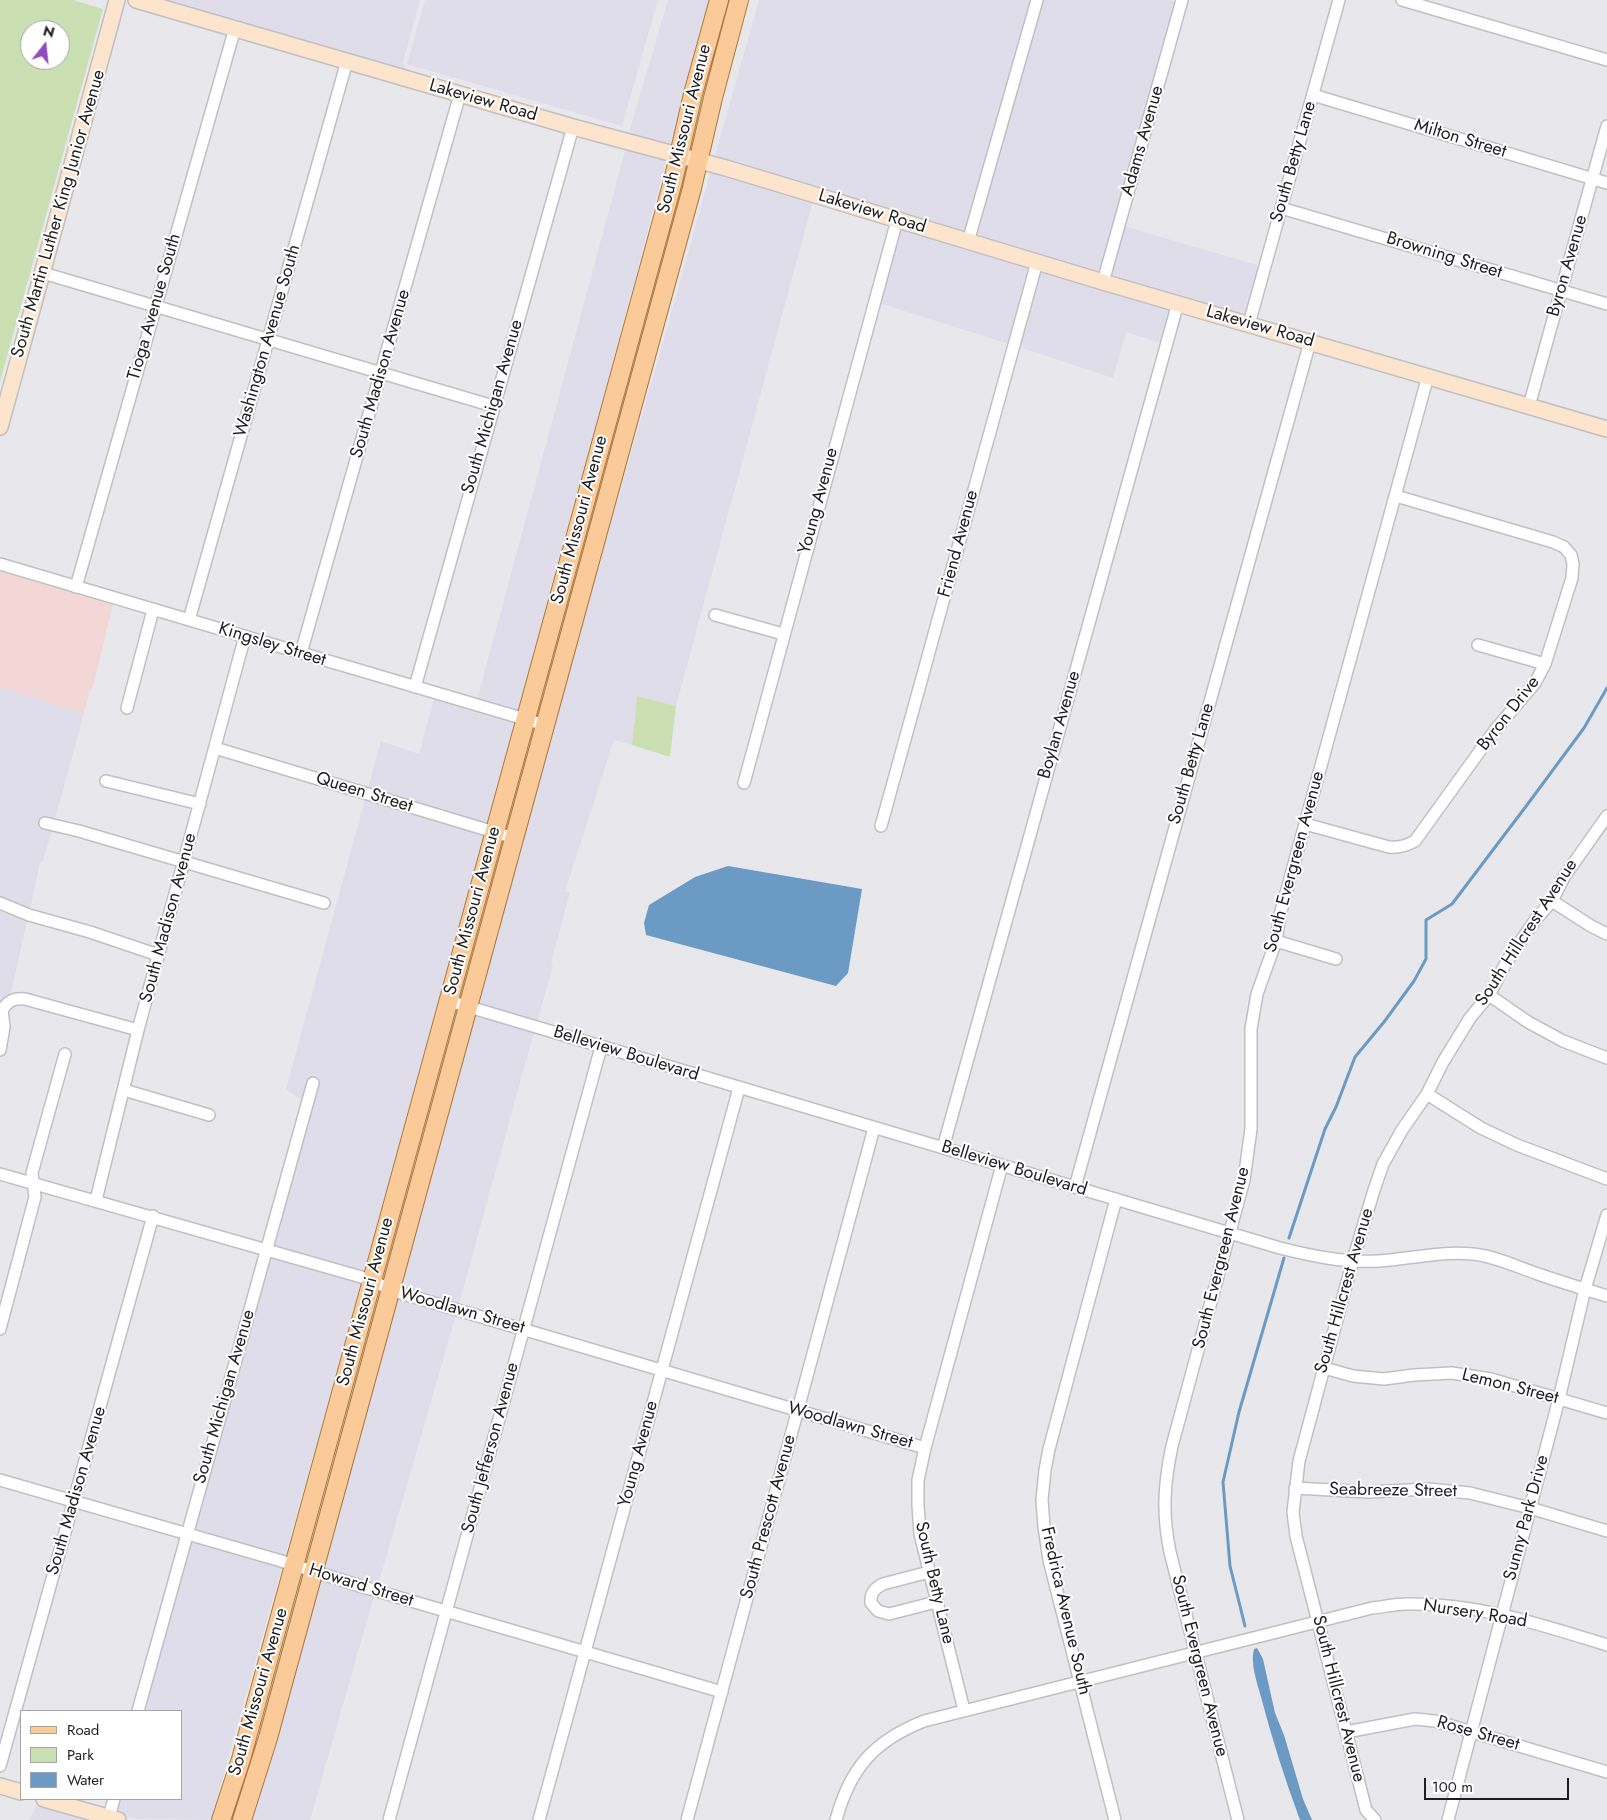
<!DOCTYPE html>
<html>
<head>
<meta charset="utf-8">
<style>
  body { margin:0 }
  #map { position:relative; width:1607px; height:1820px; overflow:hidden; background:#e8e8ec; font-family:Jost,sans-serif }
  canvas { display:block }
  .legend { position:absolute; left:20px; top:1710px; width:162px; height:90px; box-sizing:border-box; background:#fff; border:1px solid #a5a5a5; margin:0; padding:6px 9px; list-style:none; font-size:15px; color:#1e1e1f }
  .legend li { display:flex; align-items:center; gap:10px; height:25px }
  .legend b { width:25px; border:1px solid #a5a5a5 }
  .north { position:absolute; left:20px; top:20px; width:50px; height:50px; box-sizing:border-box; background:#fff; border:1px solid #a5a5a5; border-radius:50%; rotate:16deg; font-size:14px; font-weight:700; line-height:20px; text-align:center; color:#1e1e1f }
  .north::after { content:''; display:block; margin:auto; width:18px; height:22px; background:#904bbe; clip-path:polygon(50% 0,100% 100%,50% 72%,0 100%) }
  .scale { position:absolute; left:1424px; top:1778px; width:145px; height:22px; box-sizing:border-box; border:2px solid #1e1e1f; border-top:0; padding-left:6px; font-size:15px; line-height:18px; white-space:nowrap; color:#1e1e1f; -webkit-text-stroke:4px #fff; paint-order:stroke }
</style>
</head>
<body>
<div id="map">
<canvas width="1607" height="1820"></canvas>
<ul class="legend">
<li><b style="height:6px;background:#facb98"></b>Road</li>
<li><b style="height:14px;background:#cae0b3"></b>Park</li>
<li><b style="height:14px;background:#6b9bc4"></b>Water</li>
</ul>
<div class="north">N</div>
<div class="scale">100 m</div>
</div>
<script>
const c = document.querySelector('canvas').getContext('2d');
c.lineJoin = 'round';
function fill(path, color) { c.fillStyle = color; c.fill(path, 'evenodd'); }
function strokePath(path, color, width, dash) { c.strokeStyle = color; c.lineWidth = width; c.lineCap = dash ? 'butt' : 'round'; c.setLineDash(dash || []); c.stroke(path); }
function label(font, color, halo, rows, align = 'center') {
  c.font = font + ' Jost,sans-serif'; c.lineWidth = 4; c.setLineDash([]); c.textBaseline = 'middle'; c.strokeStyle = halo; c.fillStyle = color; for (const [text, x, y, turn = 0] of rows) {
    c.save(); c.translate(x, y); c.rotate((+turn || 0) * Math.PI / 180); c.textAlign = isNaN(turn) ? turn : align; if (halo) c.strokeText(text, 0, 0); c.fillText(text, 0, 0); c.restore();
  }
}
const built = new Path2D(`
  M157 0H420L403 63 406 69 411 70V74Z
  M425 0H658L622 126 407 64Z
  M668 0H712L670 148 628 136Z
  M759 0H1032L965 235 714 159Z
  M1043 0H1169L1176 2 1100 275 975 238Z
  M626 147 667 158 520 712 477 700Z
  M711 170 813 201 676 706 637 696 632 745 614 740 565 891 570 892 551 964 553 965 537 1022 474 1003 526 814 664 339Z
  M900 226 1031 266 1009 344 879 303Z
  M1124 226 1260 266 1245 317 1110 278Z
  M1041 269 1171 307 1161 343 1126 332 1113 378 1019 347Z
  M0 687 84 713 55 820 41 817 39 828 52 830 43 861 40 862 30 910 0 897Z
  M434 698 517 723 490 825 368 788 381 741 419 754Z
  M365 799 487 835 365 1271 273 1245 319 1079 309 1077 303 1101 286 1089Z
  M0 909 27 921 11 993 0 1003Z
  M471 1014 534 1032 459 1304 397 1286Z
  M270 1256 362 1282 285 1556 194 1529Z
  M394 1297 456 1315 378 1585 319 1568Z
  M191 1540 282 1567 211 1820 135 1819 116 1813 120 1799H181V1711H143Z
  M316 1579 374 1596 310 1820H248Z
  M38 1803 98 1820H29Z`);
const industrial = new Path2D(`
  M0 570 113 604 93 688 90 690 84 713 0 687Z`);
const green = new Path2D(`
  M0 0H73L103 9 0 382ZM30 30H60V60H30Z
  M637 696 676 706 670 757 632 745Z`);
const water = new Path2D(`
  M728 866 862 889 848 973 836 986 646 935 644 923 649 905 695 877Z
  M1257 1648 1263 1659 1275 1713 1284 1735 1303 1799 1312 1820H1300C1285 1780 1272 1739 1261 1697 1257 1682 1250 1663 1254 1649Z`);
const stream = new Path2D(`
  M1289 1238 1325 1129 1336 1107 1355 1057 1384 1022 1414 981 1426 959V920L1452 904 1527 805 1584 728 1607 688
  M1245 1626 1230 1566 1223 1482 1239 1412 1284 1258`);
const street = new Path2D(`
  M1402 0 1607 60
  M1313 95 1607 183
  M1281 208 1607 304
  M968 242 1037 0
  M43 273 493 406
  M1103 282 1182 0
  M1249 324 1339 0
  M1529 406 1607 126
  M0 564 545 725
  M76 587 235 28
  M715 615 783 634
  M189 620 347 61
  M1478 645 1545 664
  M301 653 460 94
  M415 687 573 127
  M127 708 153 610
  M215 748 514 838
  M106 781 200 804
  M744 783 897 220
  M45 823 79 831 324 903
  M1305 824 1389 847C1399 848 1406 846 1415 841L1495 730 1535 683 1545 664 1572 578 1573 564 1571 555 1564 547 1553 542 1396 496
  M881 826 1037 262
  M1552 901 1591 926 1607 934
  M0 903 29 915 90 932 158 955
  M1276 941 1336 959
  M1489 995 1528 1022 1563 1041 1607 1058
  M449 1001 1280 1248C1312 1256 1345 1263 1378 1261 1411 1259 1438 1251 1473 1254 1495 1256 1517 1267 1538 1274 1561 1282 1584 1289 1607 1296
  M0 1050 4 1027 2 1010C9 1000 14 998 25 999L138 1030
  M124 1090 209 1115
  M1427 1094 1481 1128 1517 1145 1607 1179
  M943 1148 1178 303
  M0 1174 372 1280 390 1290 925 1448
  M1075 1187 1310 342
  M96 1200 138 1030 245 636
  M0 1329 35 1197 32 1173 65 1054
  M1324 1368 1353 1376 1384 1379 1414 1375 1452 1373 1491 1379 1607 1413
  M0 1480 278 1560 360 1586 722 1692
  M1295 1488 1369 1492 1428 1489 1470 1493 1530 1508 1607 1531
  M929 1572 883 1584C875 1588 870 1593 871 1603L878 1611 889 1614 936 1602
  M964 1710 920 1534 918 1505V1480L925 1448 1002 1165
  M138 1711 313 1083
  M1346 1732 1415 1719 1435 1721 1607 1772
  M0 1766 153 1216
  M109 1817 114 1799
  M389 1820 601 1047
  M539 1820 739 1088
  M687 1820 874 1128
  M836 1820C850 1768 874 1741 924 1721L1372 1608C1383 1607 1395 1604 1406 1604 1475 1602 1542 1625 1607 1645
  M1115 1820 1049 1560 1044 1527 1042 1500 1045 1470 1049 1449 1116 1199
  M1238 1820 1170 1552C1162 1513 1164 1484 1172 1446L1244 1180 1251 1129V1029L1257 994 1276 941 1280 915 1305 824 1428 376
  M1375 1820 1366 1810 1296 1536 1293 1512 1299 1461 1353 1260 1374 1190 1383 1164 1402 1130 1427 1094 1443 1062 1470 1018 1489 995 1507 961 1536 919 1552 901 1564 877 1607 816
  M1448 1820 1559 1399 1585 1289 1607 1215`);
const secondary = new Path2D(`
  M136 0 573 127 726 168 1103 282 1607 429
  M0 427 117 0
  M0 1786 21 1792
  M44 1799 118 1820`);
const primary = new Path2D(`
  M221 1820 241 1759 673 181 693 94 719 0
  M242 1820 268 1738 692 188 713 98 739 0`);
const streetNames = [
  ["Lakeview Road",483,101,16],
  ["South Missouri Avenue",685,129,-76],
  ["Milton Street",1460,139,17],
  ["Adams Avenue",1143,141,-74],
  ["South Betty Lane",1294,162,-74],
  ["Lakeview Road",872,212,17],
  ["South Martin Luther King Junior Avenue",59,214,-74],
  ["Browning Street",1444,256,17],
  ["Byron Avenue",1568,266,-74],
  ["Tioga Avenue South",155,307,-74],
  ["Lakeview Road",1260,327,16],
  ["Washington Avenue South",268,341,-74],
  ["South Madison Avenue",381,374,-74],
  ["South Michigan Avenue",493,407,-74],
  ["Young Avenue",819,501,-75],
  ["South Missouri Avenue",580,520,-75],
  ["Friend Avenue",959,544,-75],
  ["Kingsley Street",272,645,17],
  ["Byron Drive",1509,714,-52],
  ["Boylan Avenue",1060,725,-74],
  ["South Betty Lane",1192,764,-74],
  ["Queen Street",364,793,17],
  ["South Evergreen Avenue",1295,862,-75],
  ["South Missouri Avenue",473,911,-75],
  ["South Madison Avenue",169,918,-75],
  ["South Hillcrest Avenue",1527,933,-57],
  ["Belleview Boulevard",626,1054,17],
  ["Belleview Boulevard",1014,1169,17],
  ["South Evergreen Avenue",1222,1258,-76],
  ["South Hillcrest Avenue",1345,1291,-74],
  ["South Missouri Avenue",366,1302,-75],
  ["Woodlawn Street",462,1311,16],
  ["Lemon Street",1510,1387,14],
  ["South Michigan Avenue",225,1397,-74],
  ["Woodlawn Street",850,1426,16],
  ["South Jefferson Avenue",491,1448,-75],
  ["Young Avenue",639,1454,-75],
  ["South Madison Avenue",77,1491,-74],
  ["Seabreeze Street",1393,1491,1],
  ["South Prescott Avenue",769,1517,-75],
  ["Sunny Park Drive",1527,1518,-75],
  ["South Betty Lane",934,1583,77],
  ["Howard Street",361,1586,17],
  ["Fredrica Avenue South",1065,1611,77],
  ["Nursery Road",1475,1614,9],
  ["South Evergreen Avenue",1199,1666,76],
  ["South Missouri Avenue",259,1692,-74],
  ["South Hillcrest Avenue",1338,1699,76],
  ["Rose Street",1478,1734,16]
];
fill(built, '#dfdde9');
fill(industrial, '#f2d7d6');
fill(green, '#cae0b3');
fill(water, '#6b9bc4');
strokePath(stream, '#6b9bc4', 3);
strokePath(street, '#c0bfc4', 14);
strokePath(secondary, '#c0bfc4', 18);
strokePath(primary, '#aa7841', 20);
strokePath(street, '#fff', 11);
strokePath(secondary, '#fce5cc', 15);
strokePath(primary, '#facb98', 18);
label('18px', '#1e1e1f', '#fff', streetNames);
</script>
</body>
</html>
